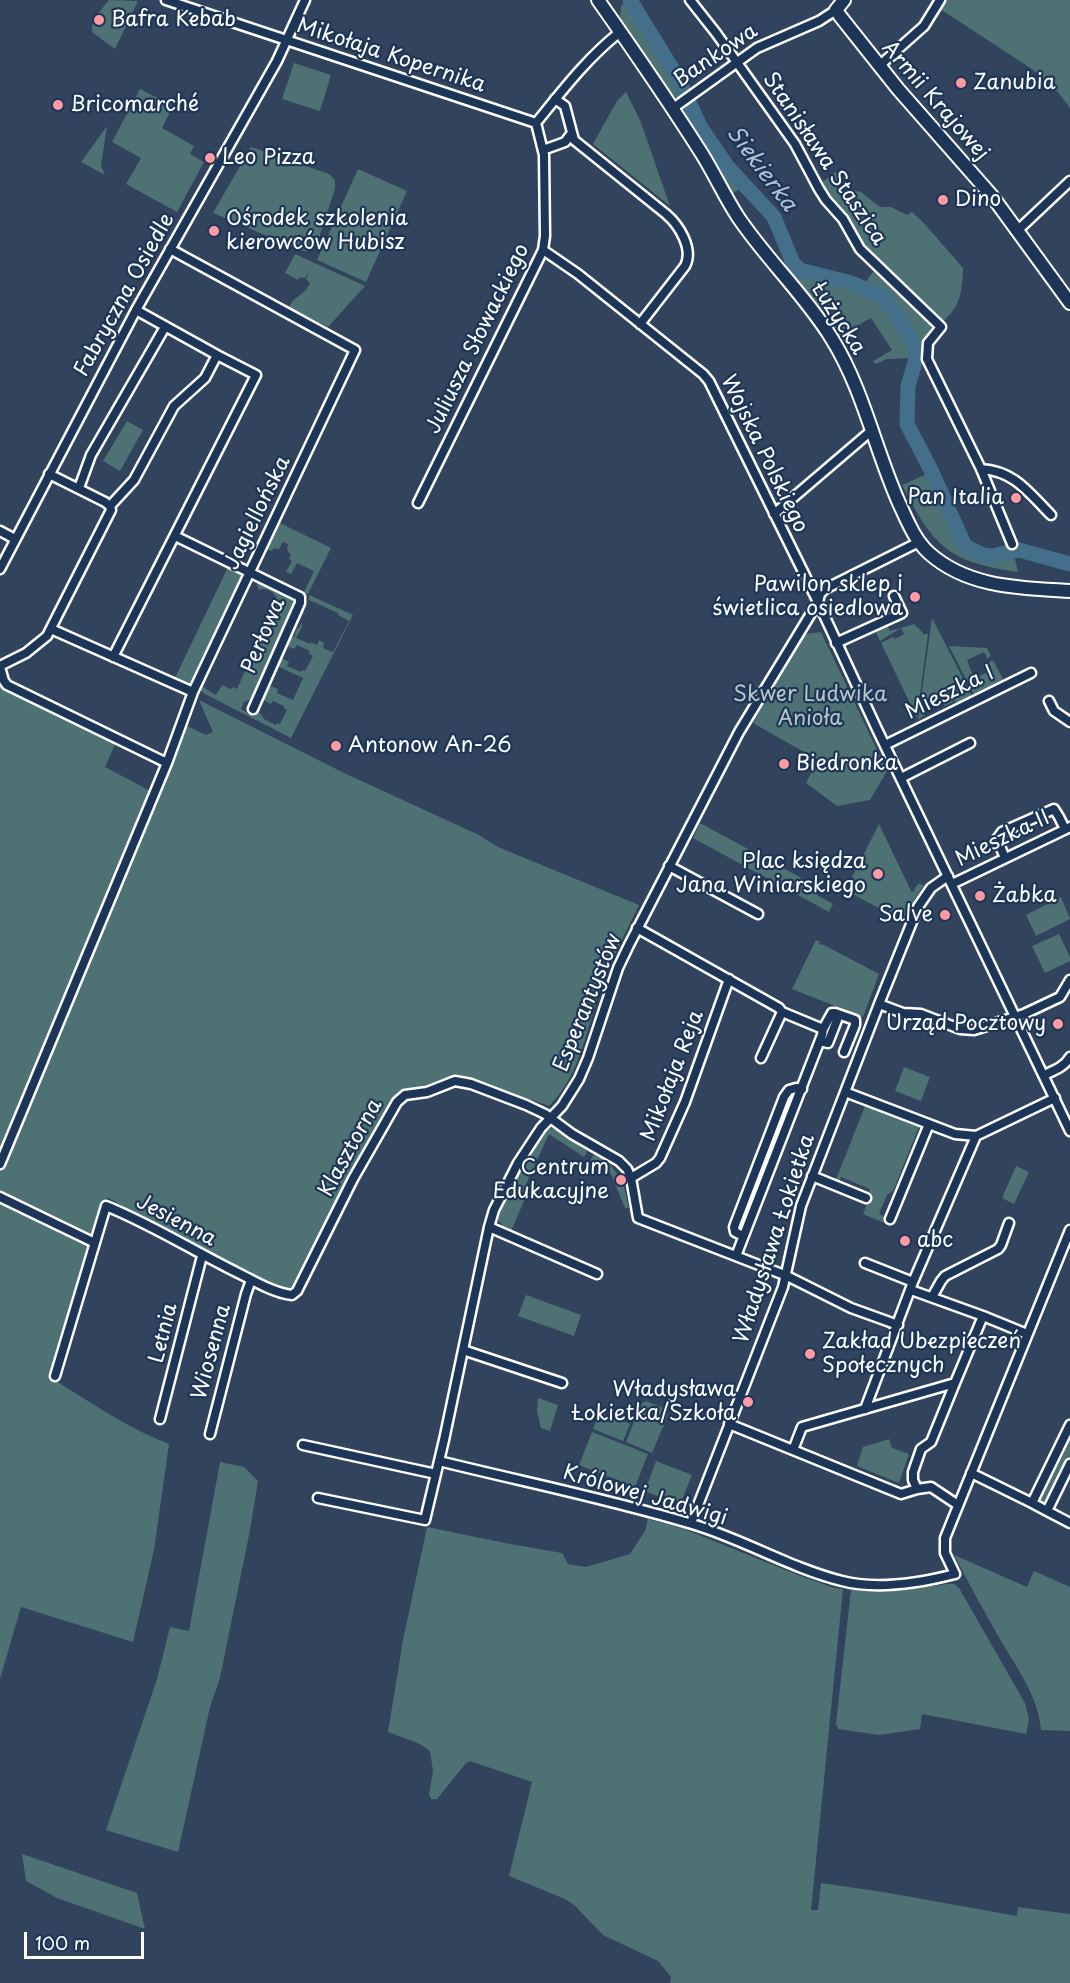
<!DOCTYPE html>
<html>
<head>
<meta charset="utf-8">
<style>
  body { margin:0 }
  #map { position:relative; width:1070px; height:1983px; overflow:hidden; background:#31435d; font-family:"Playpen Sans",sans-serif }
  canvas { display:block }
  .scale { position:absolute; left:24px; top:1932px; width:120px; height:27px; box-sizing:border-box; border:3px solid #fff; border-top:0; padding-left:8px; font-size:18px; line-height:21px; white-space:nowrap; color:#fff; -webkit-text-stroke:4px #1d3557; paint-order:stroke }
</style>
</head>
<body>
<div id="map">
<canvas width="1070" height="1983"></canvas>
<div class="scale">100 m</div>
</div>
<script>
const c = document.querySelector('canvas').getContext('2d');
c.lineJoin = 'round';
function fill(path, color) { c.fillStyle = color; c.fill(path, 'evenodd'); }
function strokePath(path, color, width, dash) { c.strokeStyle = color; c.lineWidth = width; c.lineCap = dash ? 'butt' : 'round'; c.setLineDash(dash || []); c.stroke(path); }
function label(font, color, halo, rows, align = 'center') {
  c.font = font + ' "Playpen Sans",sans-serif'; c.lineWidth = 4.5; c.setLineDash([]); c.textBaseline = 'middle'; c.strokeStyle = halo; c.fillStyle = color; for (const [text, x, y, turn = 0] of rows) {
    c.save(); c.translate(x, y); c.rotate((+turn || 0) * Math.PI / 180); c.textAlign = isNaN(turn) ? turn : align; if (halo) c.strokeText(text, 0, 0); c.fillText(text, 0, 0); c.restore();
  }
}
const green = new Path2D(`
  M109 0 138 1 115 49 93 33C88 22 102 9 109 0Z
  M943 0H1070V108L1058 92 1032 69 940 9Z
  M624 2 681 96 678 98 670 94 620 18 621 7Z
  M294 63 331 75 320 111 282 99Z
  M140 89 173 106 162 128 194 146 190 154 204 162 177 212 126 184 141 158 112 142Z
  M626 92 640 120 670 206 593 144 617 101Z
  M687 106 717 157 744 187 731 194C726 182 720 170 713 159 703 144 686 126 684 108Z
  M107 126 101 166 105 175 81 162Z
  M251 147 329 174 335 180V189L317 244C313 251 307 253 300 250L213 213Z
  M358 169 407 191 366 282 317 260Z
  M836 172 850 189 861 192 880 207H891L907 215 912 212 923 222 963 268C962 292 961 307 941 323L876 261 859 241 848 220 820 184Z
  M295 254 365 286 328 327 289 307C295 295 303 297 310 283L306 279 309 272 305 278 300 277 298 280 285 273Z
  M788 268H792L802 275 854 288 878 297 887 305 908 339 913 358 887 359 876 364 873 361 892 350 871 318 838 336 812 297Z
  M875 269 931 321V330L923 354C914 335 903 313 889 298 883 290 873 287 865 283Z
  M127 421 143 430 120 471 103 461Z
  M927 474 965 550C982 560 996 560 1015 559L1018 572C948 562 934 547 902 485Z
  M278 522 331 548 308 594 304 592 314 571 297 563 291 574 286 572 292 561 289 559 291 555 287 549 288 544 283 542 279 549 274 548 272 551 265 549Z
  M229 565 241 571 242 578 191 684 189 686 174 680Z
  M255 578 294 597 297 601 254 698 244 702 241 709 253 716 255 712 260 713 264 719 276 725 277 723 280 724 287 710 284 708V706L273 701 271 704 263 700 262 698 268 685 278 689 277 693 293 700 303 678 277 666 281 658 289 662 287 666 301 672 302 670 305 671 313 656 309 654 310 651 297 645 294 649 287 646 303 607 304 612 291 636 295 637V634L298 627 299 628 302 622V627L296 638 310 644 311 642 317 645 319 640 324 643 323 648 333 652 349 621 338 615V613L309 600V595L353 615 291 738 203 693C197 687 202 681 205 675L207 676 203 687 216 695 222 685 231 689 233 687 237 689 277 600C275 592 267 587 259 590L256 581H250V588L246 587 249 580Z
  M932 618 973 698 957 705 955 701 945 706 941 700 933 704 930 700 925 703 926 708 923 710 925 715 918 720Z
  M886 623 890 631 914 624 924 634H928L917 718 881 643 893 637 895 639 904 634 901 628 880 641 876 633 877 629Z
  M821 632 887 771 870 800 837 806 806 783 818 760 753 723 805 634Z
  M949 646 987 648 991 656 987 658 984 652 967 660 974 678 992 671 989 662 993 660 1004 681 975 697Z
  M0 684 116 742 105 767 156 794 185 725 206 735 213 732 199 700 344 773 479 835 498 847 639 905C626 932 613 957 602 985 587 1025 581 1075 549 1106L457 1074 426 1088 398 1092 389 1105 355 1167 291 1288H278L199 1251 107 1197 68 1318 51 1378C89 1401 127 1428 169 1444L154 1550 133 1642 21 1607 0 1679Z
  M700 823 820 888 817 895 833 904 829 912 693 838Z
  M879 824 912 893 918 884 924 885 914 900 905 919H899L847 891 849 883Z
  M1061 897 1070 919 1036 936 1026 915Z
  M1059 934 1070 957V961L1045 973 1032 946Z
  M816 940 820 942 819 944 824 945 879 974 863 1017 792 989Z
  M904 1067 930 1077 921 1101 895 1091Z
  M865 1106 919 1127 893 1191 887 1195 879 1214 889 1218 887 1224 863 1214 870 1196 868 1195 870 1189 841 1177 838 1183 835 1182Z
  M552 1128 559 1131 587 1151 584 1157 549 1134 526 1184 530 1187 511 1231 501 1227 502 1224 497 1220 513 1183 546 1131Z
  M594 1154 608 1162 619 1176 617 1177 621 1184 623 1183 629 1208H625L611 1174 590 1161Z
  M1016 1166 1029 1172 1014 1204 1002 1198Z
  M526 1295 581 1315 574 1336 518 1316Z
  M538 1398 558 1405 550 1431 541 1428 537 1412Z
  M646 1401 666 1409 668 1415 652 1453 626 1442 641 1404Z
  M599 1412 630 1424 623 1441 593 1429Z
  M592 1432 648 1454 635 1487 579 1465Z
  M1070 1432V1458L1048 1503 1044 1505 1038 1500Z
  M889 1439 892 1448 909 1454 899 1483 857 1466 863 1447Z
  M656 1461 692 1475 680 1505 645 1491Z
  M220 1462 244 1467 258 1481 250 1530 220 1678 210 1707 178 1852 106 1830 157 1679 170 1627 189 1631Z
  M648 1519 684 1529 798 1575 834 1588 843 1589 811 1910H818L821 1883 883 1892 1017 1916 1018 1907 1070 1914V1983H670L671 1977 658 1961 603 1935 574 1905 565 1899 509 1876 532 1782 470 1761 466 1763 437 1799H431L429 1795 433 1771 430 1751 420 1744 388 1732 403 1640 427 1527 505 1543 562 1553 568 1564 586 1567 630 1554 645 1531Z
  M954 1555 1027 1587 1034 1571 1070 1587V1731L1041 1730C1038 1696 1018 1670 1001 1641 985 1613 969 1584 954 1555Z
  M948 1584H954L959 1588 1025 1703 1029 1719 1026 1734 922 1714 920 1729 879 1735 838 1729 836 1724 851 1590H900Z
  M22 1854 137 1893 145 1929 57 1898 26 1881Z`);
const river = new Path2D(`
  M630 0 676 75 701 128 727 166 774 217 793 263 800 270 851 283 883 296 909 335 916 349 917 356 908 386 907 424 931 470 965 546 983 555 992 556 1019 550 1070 564`);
const street = new Path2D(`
  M166 0 536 123
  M690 0 716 33 795 144 819 189 826 200 843 219 860 249 941 327 928 343 927 359 981 469 1012 544
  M879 66 924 26 940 0
  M555 99 565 106 574 140 666 214C679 225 694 249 685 266L640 324
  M672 109 757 48 819 21 836 10
  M536 123C562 91 587 58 620 32
  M543 150 565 142 572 133
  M1017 231 1070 181
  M543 250 578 274 703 374 709 381 818 602 876 727 1070 1131
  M981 469C1015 471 1029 493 1051 515
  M79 488 91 455 165 327
  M418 503 543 250 545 236 544 155 536 123
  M110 506 134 480 174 406 205 378 217 355 136 310
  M774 514 871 431
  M0 531 15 539
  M175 536 300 597V603L253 709
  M0 569 136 310 277 61 305 0
  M51 629 193 692
  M836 643 902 613 894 596
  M113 657 256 375 217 355
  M0 666 26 653 47 636 111 510 110 506 105 502 49 474
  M0 667 4 681 7 685 167 763
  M1049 701 1054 711 1070 722
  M885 745 1031 673
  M901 778 970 743
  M1005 858 997 839 1002 832 1054 809 1059 817 1065 829
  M669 866 758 914
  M952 884 1070 827
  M637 928 779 1008 782 1012
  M879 1004 903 1013 921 1014 960 1029 974 1030 1024 1014 1060 997 1070 980
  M823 1029 832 1013H835L855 1020V1025L844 1052
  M820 1041 828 1043 837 1020
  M1044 1075C1055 1070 1064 1067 1070 1057
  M845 1092 955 1134 976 1136 1055 1098
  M0 1164 167 763 193 692 355 350 170 249
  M812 1176 866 1198
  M631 1178 656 1163 660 1158 685 1102 729 979
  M0 1197 95 1243
  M890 1219 929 1124
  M489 1227 597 1274
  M743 1236 735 1232 734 1227 784 1097 789 1090 796 1088 802 1089
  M736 1256 822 1035 823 1029 782 1012 761 1058
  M865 1263 913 1282
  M911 1290 983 1316
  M932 1297 941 1281 945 1276 998 1249 1001 1245 1009 1223
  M463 1350 562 1383
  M55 1376 106 1206C153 1225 195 1252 240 1274 256 1282 274 1293 292 1295L297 1291 353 1179 397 1102 405 1095 427 1092 455 1081 471 1084 526 1105 545 1114 572 1134 619 1161 627 1169 631 1178 638 1218 787 1276 851 1308 898 1325
  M865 1409 913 1282 976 1136
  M160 1419 202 1256
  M729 1424 901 1494 917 1489 931 1487 958 1505
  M1070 1425 1032 1503 1047 1511 1070 1464
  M210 1434 246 1294 251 1280
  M303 1445 436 1474
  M793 1450 802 1427 955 1383 983 1316 1027 1334
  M439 1461C524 1482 609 1499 692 1524 743 1539 790 1568 842 1581 877 1590 920 1583 955 1574L945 1553V1538L1070 1230
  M971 1473 1032 1503
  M917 1489 913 1480V1472L921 1449 931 1442 955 1383
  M318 1498 425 1520 444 1440 489 1227 494 1210 518 1163 541 1128 562 1106 579 1079 588 1058 618 968 629 945 739 732 818 602 820 594 825 589 919 542
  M1047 1511 1070 1523
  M691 1523 783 1287 801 1206 879 1004 918 907 931 888 948 876`);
const secondary = new Path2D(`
  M598 0C634 51 669 102 702 154 715 175 725 197 738 217 767 260 805 295 832 339 863 389 875 449 899 503 907 520 914 539 929 553 968 588 1021 588 1070 591
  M844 0 836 10 840 16 898 89 992 196 1070 303`);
const markers = [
  [99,20,6,"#ff9aa2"],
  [961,83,6,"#ff9aa2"],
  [58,105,6,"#ff9aa2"],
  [210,158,6,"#ff9aa2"],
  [943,200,6,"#ff9aa2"],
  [214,231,6,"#ff9aa2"],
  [1016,498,6,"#ff9aa2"],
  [915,597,6,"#ff9aa2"],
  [336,746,6,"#ff9aa2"],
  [784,764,6,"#ff9aa2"],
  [878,874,6,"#ff9aa2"],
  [980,896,6,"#ff9aa2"],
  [945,915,6,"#ff9aa2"],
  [1058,1024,6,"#ff9aa2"],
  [621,1180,6,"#ff9aa2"],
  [905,1241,6,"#ff9aa2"],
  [810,1354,6,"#ff9aa2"],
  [748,1402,6,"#ff9aa2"]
];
const poiNames = [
  ["Bafra Kebab",111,20],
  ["Zanubia",973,83],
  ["Bricomarché",70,105],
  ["Leo Pizza",222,158],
  ["Dino",955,200],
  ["Ośrodek szkolenia",226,219],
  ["kierowców Hubisz",226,243],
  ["Pan Italia",1004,498,"right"],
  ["Pawilon sklep i",903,585,"right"],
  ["świetlica osiedlowa",903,609,"right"],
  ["Antonow An-26",348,746],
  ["Biedronka",796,764],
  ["Plac księdza",866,862,"right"],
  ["Jana Winiarskiego",866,886,"right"],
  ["Żabka",992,896],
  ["Salve",933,915,"right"],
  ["Urząd Pocztowy",1046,1024,"right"],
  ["Centrum",609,1168,"right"],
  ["Edukacyjne",609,1192,"right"],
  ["abc",917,1241],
  ["Zakład Ubezpieczeń",822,1342],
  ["Społecznych",822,1366],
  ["Władysława",736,1390,"right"],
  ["Łokietka/Szkoła",736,1414,"right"]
];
const streetNames = [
  ["Mikołaja Kopernika",391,56,18],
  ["Bankowa",716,56,-34],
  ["Armii Krajowej",935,101,49],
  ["Stanisława Staszica",824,159,56],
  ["Fabryczna Osiedle",125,295,-61],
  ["Łużycka",838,319,57],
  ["Juliusza Słowackiego",478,339,-64],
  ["Wojska Polskiego",764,454,64],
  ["Jagiellońska",258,513,-64],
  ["Perłowa",264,636,-67],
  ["Mieszka I",950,693,-26],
  ["Mieszka II",1003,839,-26],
  ["Esperantystów",588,1003,-68],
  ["Mikołaja Reja",673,1076,-69],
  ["Klasztorna",351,1148,-61],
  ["Jesienna",176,1221,28],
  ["Władysława Łokietka",775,1239,-72],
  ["Letnia",164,1333,-76],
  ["Wiosenna",212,1352,-75],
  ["Królowej Jadwigi",645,1496,16]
];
const parkNames = [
  ["Skwer Ludwika",810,695],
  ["Anioła",810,719]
];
const waterNames = [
  ["Siekierka",761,169,53]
];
fill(green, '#4e7173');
strokePath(river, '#446f8b', 15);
strokePath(street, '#fff', 13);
strokePath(secondary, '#fff', 16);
strokePath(street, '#1d3557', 8);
strokePath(secondary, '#1d3557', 12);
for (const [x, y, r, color] of markers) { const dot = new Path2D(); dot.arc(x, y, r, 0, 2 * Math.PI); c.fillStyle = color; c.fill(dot); strokePath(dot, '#1d3557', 2); }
label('21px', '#fff', '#1d3557', poiNames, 'left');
label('21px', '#fff', '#1d3557', streetNames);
label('21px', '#b8c6c7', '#1d3557', parkNames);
label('italic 22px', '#b4c5d1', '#1d3557', waterNames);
</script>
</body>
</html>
